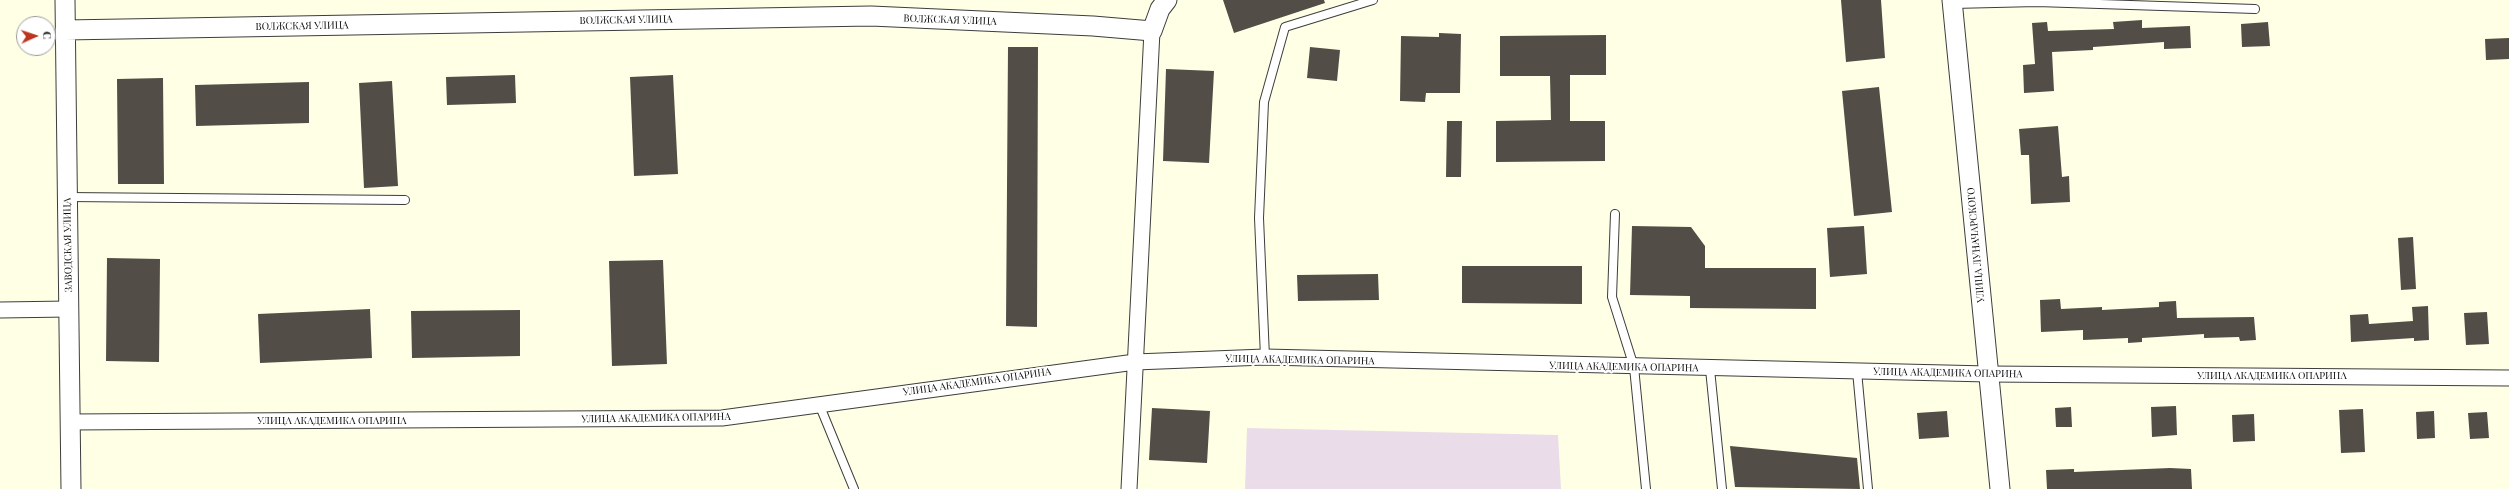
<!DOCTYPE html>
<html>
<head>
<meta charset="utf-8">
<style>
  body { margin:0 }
  #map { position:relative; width:2509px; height:489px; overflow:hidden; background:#ffffe6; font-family:"Playfair Display",serif }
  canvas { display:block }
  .north { position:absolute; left:16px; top:16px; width:40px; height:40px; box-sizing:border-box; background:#fff; border:1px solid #9d9d9d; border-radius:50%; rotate:87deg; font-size:11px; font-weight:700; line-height:16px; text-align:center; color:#0a0a0a }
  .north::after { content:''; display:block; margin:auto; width:14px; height:18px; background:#bc361f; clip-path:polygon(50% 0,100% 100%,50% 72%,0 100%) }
</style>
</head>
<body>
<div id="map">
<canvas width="2509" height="489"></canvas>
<div class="north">С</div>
</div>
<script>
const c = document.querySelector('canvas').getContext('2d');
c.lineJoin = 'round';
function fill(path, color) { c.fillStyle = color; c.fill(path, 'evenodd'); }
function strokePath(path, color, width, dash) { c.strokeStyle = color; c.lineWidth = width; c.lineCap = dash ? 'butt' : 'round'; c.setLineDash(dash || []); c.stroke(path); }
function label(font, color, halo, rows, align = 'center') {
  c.font = font + ' "Playfair Display",serif'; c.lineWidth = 4; c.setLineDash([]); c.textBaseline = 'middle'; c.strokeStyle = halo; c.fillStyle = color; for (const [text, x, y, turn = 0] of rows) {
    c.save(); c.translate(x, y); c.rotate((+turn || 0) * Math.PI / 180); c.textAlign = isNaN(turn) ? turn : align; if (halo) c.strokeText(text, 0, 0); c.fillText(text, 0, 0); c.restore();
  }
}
const industrial = new Path2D(`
  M1247 428 1558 435 1561 489H1245Z`);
const building = new Path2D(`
  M1223 0H1324L1325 3 1234 33Z
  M1841 0H1881L1885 58 1846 62Z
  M2142 20V28L2190 26 2191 48 2164 49V42L2093 47V50L2052 52 2054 91 2024 93 2023 65 2035 64 2032 23 2047 22 2048 31 2114 29 2113 22Z
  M2268 22 2270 46 2242 47 2241 24Z
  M1439 33 1461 34 1460 93H1426L1425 102 1400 101 1401 36 1439 37Z
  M1606 35V75H1570V121H1605V161L1496 162V121L1551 120 1550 76H1500V36Z
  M2509 38V59L2486 60 2485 39Z
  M1008 47H1038L1037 327 1006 326Z
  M1310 47 1340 50 1337 81 1307 78Z
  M1166 69 1214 71 1209 163 1163 161Z
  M515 75 516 103 447 105 446 77Z
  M673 75 678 174 634 176 630 77Z
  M163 78 164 184H118L117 79Z
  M392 81 398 186 364 188 359 83Z
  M309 82V123L196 126 195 85Z
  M1879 87 1892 212 1854 216 1842 91Z
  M1447 121H1462L1461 177H1446Z
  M2058 126 2062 177 2069 176 2070 202 2031 204 2029 155H2021L2019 129Z
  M1632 226 1691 227 1705 246V268H1816V309L1690 308V296L1630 295Z
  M1864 226 1867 274 1830 277 1827 228Z
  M2413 237 2416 289 2401 290 2398 238Z
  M107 258 160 259 159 362 106 361Z
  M663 260 667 364 612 366 609 261Z
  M1462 266H1582V304L1462 303Z
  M1378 274 1379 300 1298 301 1297 275Z
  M2060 299 2061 309 2102 307V310L2159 307V302L2176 301 2177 318 2254 317 2256 340 2240 341 2239 337 2204 338V334L2142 338V342L2128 343V338L2083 340V330L2041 332 2040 300Z
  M2428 306 2429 340 2414 341V338L2351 342 2350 315 2368 314 2369 324 2413 321 2412 307Z
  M370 309 372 358 260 363 258 314Z
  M520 310V356L412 358 411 311Z
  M2487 312 2489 344 2466 345 2464 313Z
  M2176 406 2177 435 2152 437 2151 407Z
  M2071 407 2072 427H2056L2055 408Z
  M1152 408 1210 411 1207 463 1149 460Z
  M2363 409 2365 452 2341 453 2339 410Z
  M1947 411 1949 437 1919 439 1917 413Z
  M2434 411 2435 438 2417 439 2416 412Z
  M2487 412 2489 438 2470 439 2468 413Z
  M2254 414 2255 441 2233 442 2232 415Z
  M1730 446 1857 458 1860 489 1735 487Z
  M2170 468 2191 469 2192 489H2047L2046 470 2074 469V472Z`);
const service = new Path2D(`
  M1953 4 2037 2 2255 9
  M67 197 405 200
  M1615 214 1612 297 1634 367 1646 489
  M1265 357 1259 218 1264 102 1285 27 1373 0
  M1710 369 1722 489
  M1857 371 1868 489
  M819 404 854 489`);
const minor = new Path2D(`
  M0 310 69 309
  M71 422 722 418 1135 362 1265 357 1988 374 2509 378
  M1129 489 1152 31`);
const tertiary = new Path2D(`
  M65 0 71 489
  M1952 0 2000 489
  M65 30 871 16 1093 26 1152 31 1160 9 1167 0`);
const streetNames = [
  ["ВОЛЖСКАЯ УЛИЦА",626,20,-1],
  ["ВОЛЖСКАЯ УЛИЦА",950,20,2],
  ["ВОЛЖСКАЯ УЛИЦА",302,26,-1],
  ["ЗАВОДСКАЯ УЛИЦА",68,245,-91],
  ["УЛИЦА ЛУНАЧАРСКОГО",1976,245,-95],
  ["УЛИЦА АКАДЕМИКА ОПАРИНА",1300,360,1],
  ["УЛИЦА АКАДЕМИКА ОПАРИНА",1624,367,1],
  ["УЛИЦА АКАДЕМИКА ОПАРИНА",1948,373,1],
  ["УЛИЦА АКАДЕМИКА ОПАРИНА",2272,376],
  ["УЛИЦА АКАДЕМИКА ОПАРИНА",977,382,-8],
  ["УЛИЦА АКАДЕМИКА ОПАРИНА",656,418,-1],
  ["УЛИЦА АКАДЕМИКА ОПАРИНА",332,421]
];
fill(industrial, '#eadde9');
fill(building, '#524d46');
strokePath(service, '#3d3d3d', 10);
strokePath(minor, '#3d3d3d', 17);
strokePath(tertiary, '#3d3d3d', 21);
strokePath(service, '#fff', 8);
strokePath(minor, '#fff', 15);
strokePath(tertiary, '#fff', 19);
label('10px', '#0a0a0a', '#fff', streetNames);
</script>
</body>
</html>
